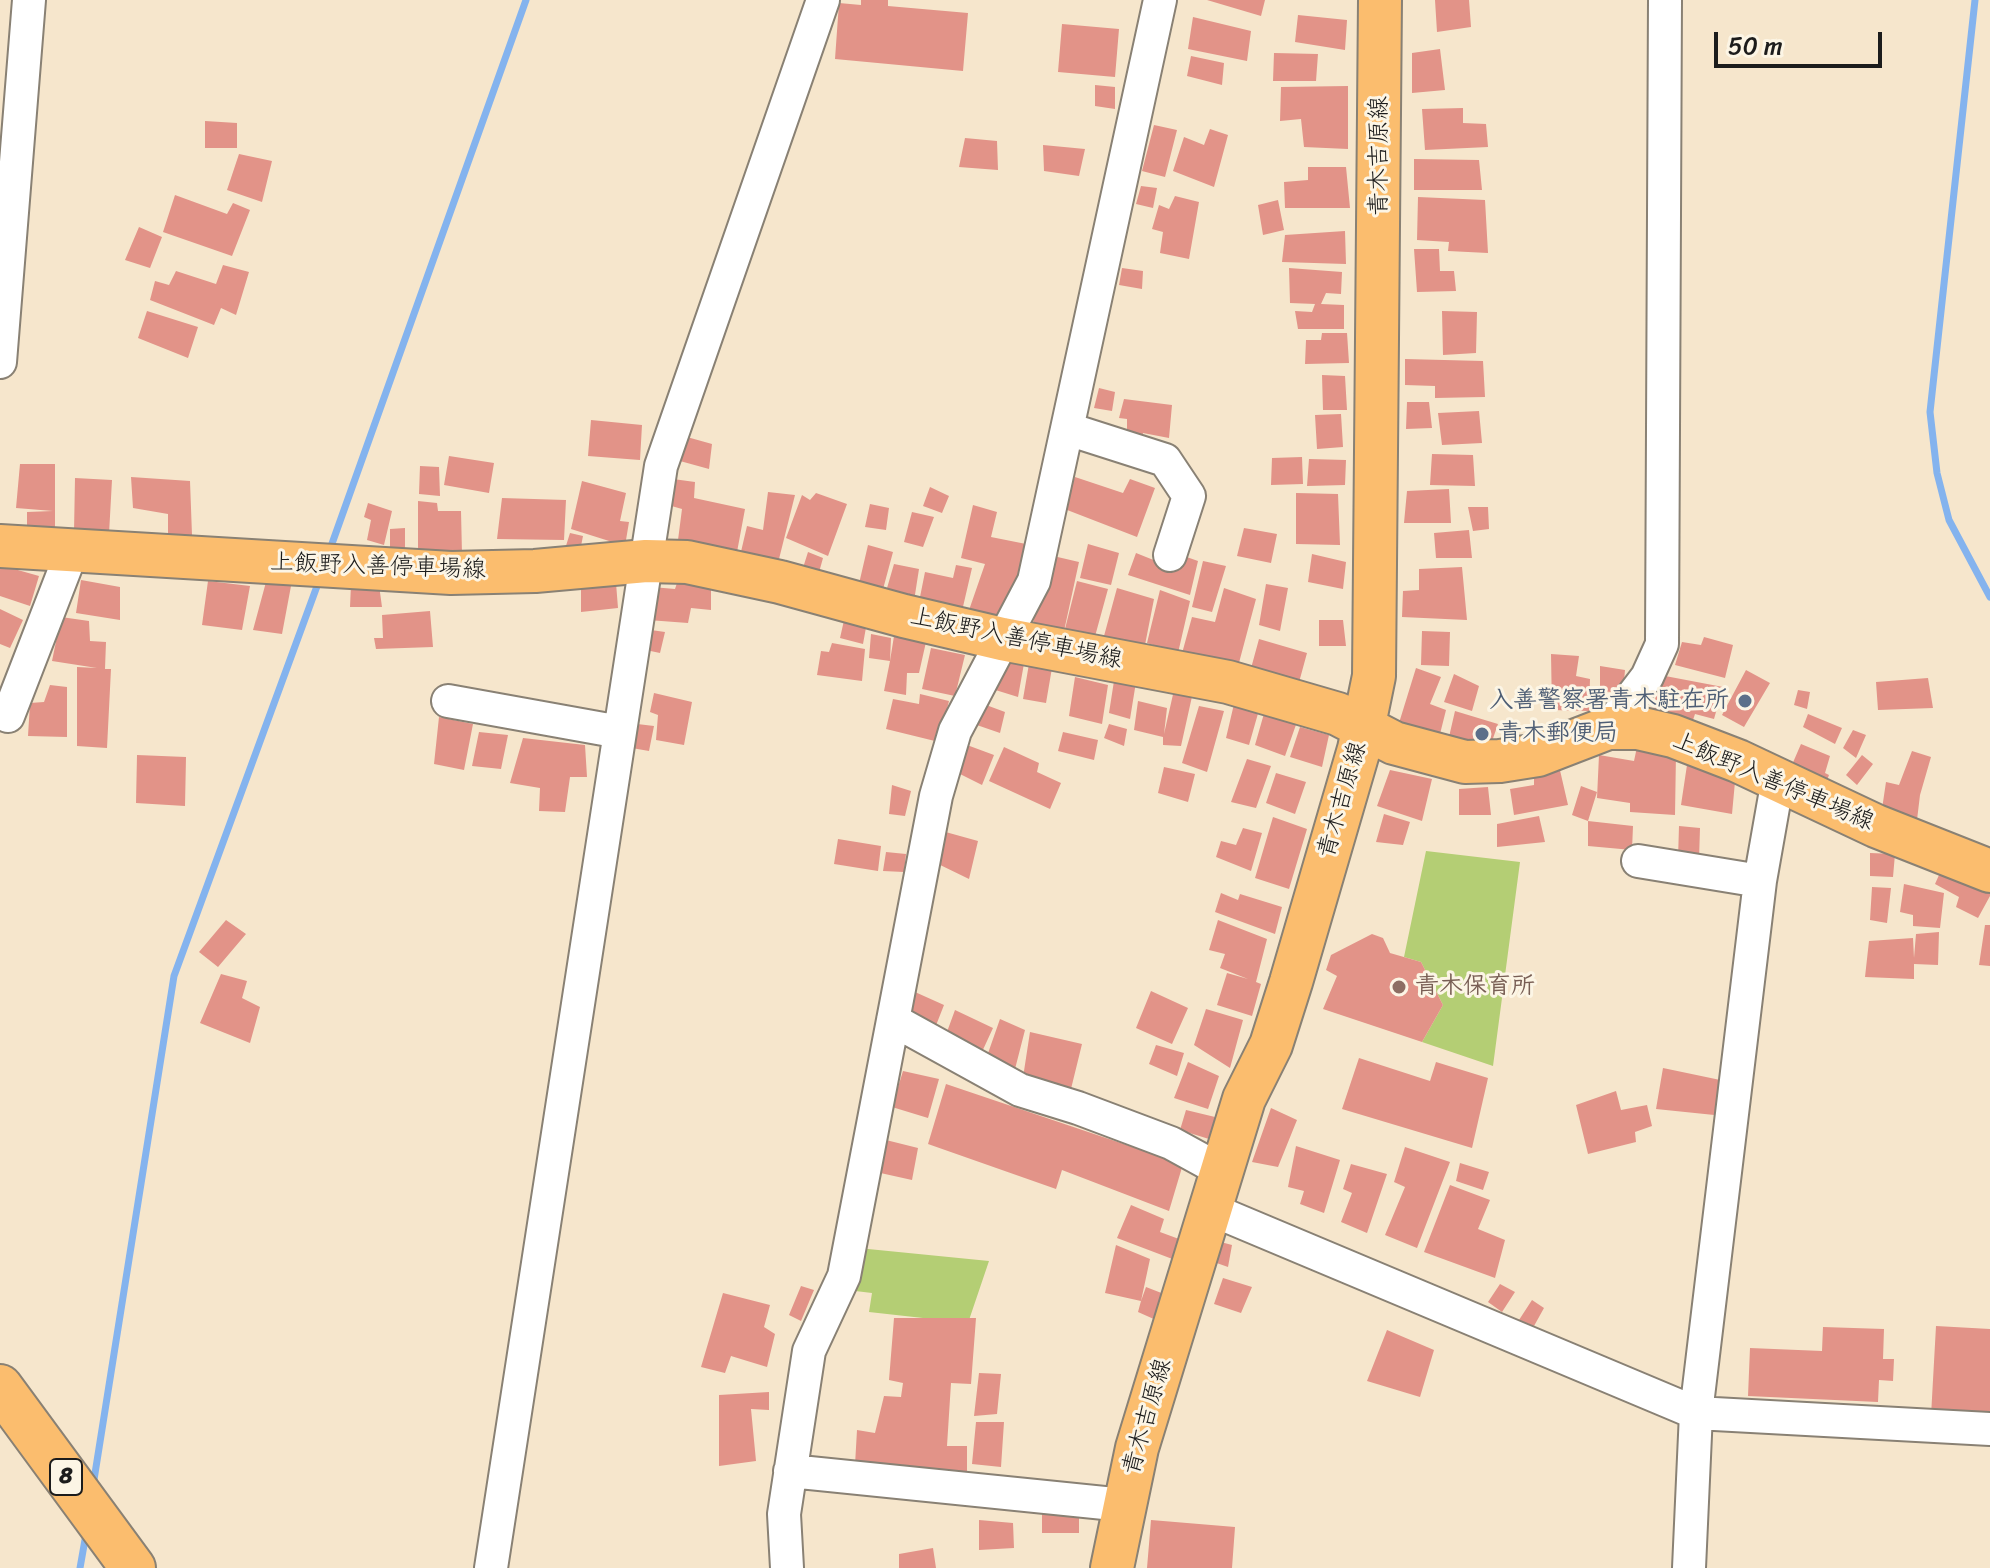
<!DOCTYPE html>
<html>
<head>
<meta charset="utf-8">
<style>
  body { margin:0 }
  #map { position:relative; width:1990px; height:1568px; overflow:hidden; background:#f6e6cc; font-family:Sriracha,sans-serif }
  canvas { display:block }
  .scale { position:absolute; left:1714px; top:32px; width:168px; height:36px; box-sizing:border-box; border:4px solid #1c1c1c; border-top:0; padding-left:10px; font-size:24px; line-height:28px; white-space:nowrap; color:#1c1c1c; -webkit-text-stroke:6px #fcf5e5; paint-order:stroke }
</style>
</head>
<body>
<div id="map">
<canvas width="1990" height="1568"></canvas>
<div class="scale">50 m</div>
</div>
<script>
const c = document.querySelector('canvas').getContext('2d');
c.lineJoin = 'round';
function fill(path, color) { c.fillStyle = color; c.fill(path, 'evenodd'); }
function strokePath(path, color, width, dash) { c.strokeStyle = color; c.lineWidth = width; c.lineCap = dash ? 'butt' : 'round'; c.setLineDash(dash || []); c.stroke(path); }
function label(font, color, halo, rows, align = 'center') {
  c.font = font + ' Sriracha,"Klee One",sans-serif'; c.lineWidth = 6; c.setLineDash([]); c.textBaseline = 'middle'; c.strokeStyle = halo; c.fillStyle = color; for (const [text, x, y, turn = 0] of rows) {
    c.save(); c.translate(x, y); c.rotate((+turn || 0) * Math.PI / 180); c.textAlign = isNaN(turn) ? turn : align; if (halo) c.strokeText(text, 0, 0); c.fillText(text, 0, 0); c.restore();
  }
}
const green = new Path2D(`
  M1426 851 1520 862 1493 1066 1422 1042 1443 1005 1421 962 1404 957Z
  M858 1248 989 1261 968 1323 869 1312 872 1293 847 1290Z`);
const stream = new Path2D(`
  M1975 0 1930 412 1937 473 1949 520 1990 597
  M329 552 526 0
  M93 1486 174 976 320 578
  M80 1568 86 1534`);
const building = new Path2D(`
  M861 0H888V6L968 13 963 71 835 59 839 3 861 5Z
  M1207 0H1265L1261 16Z
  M1435 0H1469L1471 27 1437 32Z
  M1298 15 1347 20 1345 50 1295 42Z
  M1193 17 1251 31 1247 61 1188 49Z
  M1062 24 1119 29 1115 77 1058 72Z
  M1440 49 1445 90 1412 93V53Z
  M1274 53 1318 54 1316 81H1273Z
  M1191 56 1224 63 1222 85 1187 76Z
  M1095 85 1115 87V109L1095 106Z
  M1348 86V149L1304 147 1301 119 1280 121 1281 87Z
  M1463 108V123L1486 124 1488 147 1425 150 1422 109Z
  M205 121 237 123V148H205Z
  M1154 125 1177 130 1165 177 1142 171Z
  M1210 129 1228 135 1214 187 1173 171 1184 137 1204 145Z
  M965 138 997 141 998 170 959 167Z
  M1043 145 1085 149 1079 176 1044 171Z
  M239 154 272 161 262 202 227 190Z
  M1414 159 1479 160 1482 190H1414Z
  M1308 167H1346L1350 208H1285L1284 182 1308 180Z
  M1141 186 1157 188 1153 208 1136 204Z
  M175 195 227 214 233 203 250 210 232 256 163 232Z
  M1175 196 1199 202 1189 259 1160 253 1163 232 1152 229 1159 205 1169 209Z
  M1418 197 1485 200 1488 253 1448 251 1449 242 1417 240Z
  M1278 200 1284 230 1263 235 1258 205Z
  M139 227 162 237 150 268 125 260Z
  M1345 231 1346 264 1282 262 1285 235Z
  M1414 249H1439L1440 271H1454L1456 291 1417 292Z
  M223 265 249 272 236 315 221 308 214 325 150 300 155 281 169 285 176 271 216 284Z
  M1122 268 1143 271 1142 289 1119 285Z
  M1289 268 1342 272 1341 294 1326 293 1321 304 1344 305V329H1298L1295 311 1312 312 1315 304 1290 303Z
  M147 311 198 327 188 358 138 338Z
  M1442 311 1477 312 1476 353 1443 355Z
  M1322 333H1347L1349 363 1305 364 1306 340H1321Z
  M1405 359 1483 361 1485 397 1435 398V386L1405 385Z
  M1322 375 1345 376 1347 410H1323Z
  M1099 388 1115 392 1112 411 1094 408Z
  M1124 399 1172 405 1169 438 1143 433 1142 441 1127 438V419L1119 418Z
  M1407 402H1429L1432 428 1406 429Z
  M1479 411 1482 443 1442 445 1438 413Z
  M1341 414 1343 447 1317 449 1315 415Z
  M591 420 642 425 640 460 588 456Z
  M687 437 712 444 709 469 680 461Z
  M1432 454 1473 455 1475 486 1430 485Z
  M449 456 494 463 489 493 444 485Z
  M1302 457 1303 484 1271 485 1272 458Z
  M1309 459 1346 460 1345 485 1307 486Z
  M20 464H55V534L27 536V512L53 511 16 508Z
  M420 466 439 467 440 496 419 494Z
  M131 477 190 481 192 535H168V514L133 508Z
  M1075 477 1123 493 1130 479 1155 488 1137 537 1062 508Z
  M75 478 112 480 109 534 74 532Z
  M673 479 695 482 694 498 745 509 737 552 678 540 682 509 668 505Z
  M582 481 626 493 620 521 629 522 625 546 571 529Z
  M930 487 949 496 942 513 923 506Z
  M1449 489 1451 523H1404L1407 491Z
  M768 492 795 495 777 567 740 556 747 526 763 530Z
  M816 493 847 504 828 556 786 538 802 495 810 500Z
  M1296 493 1338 494 1340 545 1296 544Z
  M502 498 566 500 564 540 497 539Z
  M418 501 437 503 438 511H461L462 554 418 553Z
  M368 503 392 511 384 545 367 540 371 520 364 517Z
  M870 504 889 508 886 530 865 527Z
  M973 505 997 512 991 537 1031 545 1021 583 998 620 968 613 985 564 961 558Z
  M1468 507H1488L1489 529 1473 531Z
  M912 512 934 517 923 547 904 542Z
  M405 528V552H390V529Z
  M1244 528 1277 534 1271 563 1237 556Z
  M1469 530 1472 558H1436L1434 533Z
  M570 533 583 536 580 551 565 549Z
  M1088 544 1119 553 1111 585 1080 578Z
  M868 545 893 552 882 593 858 588Z
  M808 552 823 558 818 576 802 571Z
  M1136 553 1176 569 1181 555 1198 561 1190 595 1128 575Z
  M1312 554 1346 562 1343 589 1308 582Z
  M1049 555 1079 562 1064 631 1033 623Z
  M1203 561 1226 566 1212 612 1192 607Z
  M894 564 919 569 914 601 885 595Z
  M0 565 39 576 30 606 0 596Z
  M956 565 972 568 962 611 919 602 925 572 953 578Z
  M1462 567 1467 620 1402 617 1403 591 1419 590V569Z
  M81 580 120 587V620L76 613Z
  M678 580 711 583V610L691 608 688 623 648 620 652 587 675 589Z
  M208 581 250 586 242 630 202 625Z
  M1077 581 1108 589 1094 640 1064 633Z
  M266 582 291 586 282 634 253 630Z
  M616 583 618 608 581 612V588Z
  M1266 584 1288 588 1280 631 1259 625Z
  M351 585H379L382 607H350Z
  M1117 588 1154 599 1144 650 1104 636Z
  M1224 588 1256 599 1236 674 1181 657 1192 617 1215 622Z
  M1160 590 1190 601 1178 653 1147 643Z
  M0 609 23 620 10 648 0 644Z
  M430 611 433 647 376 649 374 638H383L382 615Z
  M845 616 867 622 863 644 840 638Z
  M61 617 89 621 90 641 106 642 105 669H111L107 748 77 746V667L97 668 52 661Z
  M1319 620H1343L1346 646H1319Z
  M644 629 665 632 660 653 641 649Z
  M1422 631 1450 632 1449 666 1421 665Z
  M871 634 891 638 890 661 894 636 926 642 919 673H907L906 695 884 691 890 661 869 658Z
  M1704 637 1733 645 1725 678 1675 665 1682 642 1701 645Z
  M1259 639 1307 653 1298 686 1250 672Z
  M832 643 865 649 862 681 817 675 821 651 829 652Z
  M931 648 965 655 955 696 922 689Z
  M1551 654 1579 656 1576 676 1590 679 1589 711 1552 710Z
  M1000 655 1025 658 1018 697 989 688Z
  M1030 658 1053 662 1046 703 1023 699Z
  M1600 666 1625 670 1623 693 1600 691Z
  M1416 668 1441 677 1430 704 1446 710 1439 738 1399 723Z
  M1746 670 1770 683 1744 727 1722 715Z
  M1454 674 1479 686 1472 711 1444 702Z
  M1660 675 1723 687 1714 719 1695 714 1691 726 1652 715Z
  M1075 677 1108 685 1102 724 1069 716Z
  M1928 678 1933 708 1878 710 1876 682Z
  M1114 681 1136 682 1130 719 1109 713Z
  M50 685 67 687V737L28 736 30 703 44 702Z
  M1174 690 1193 692 1181 746 1163 745V737L1134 730 1138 701 1167 708 1164 734Z
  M1798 690 1810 692 1807 709 1794 705Z
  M654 693 692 702 684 745 656 740 658 715 650 712Z
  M920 694 949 701 939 742 886 729 893 699 919 704Z
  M978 702 1005 712 1000 733 971 723Z
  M1234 704 1259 710 1249 745 1226 738Z
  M1199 706 1224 711 1207 772 1182 763Z
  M1265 710 1298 719 1285 756 1255 745Z
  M1455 711 1498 724 1490 747 1449 737Z
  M1808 714 1842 728 1835 744 1803 727Z
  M439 717 473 724 464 770 434 764Z
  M629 723 654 726 649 751 626 747Z
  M1109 724 1127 729 1124 746 1104 738Z
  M1300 727 1329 735 1322 767 1290 757Z
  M1853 730 1866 735 1856 758 1843 748Z
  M479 732 508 735 501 769 472 766Z
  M1063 732 1098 740 1094 760 1058 751Z
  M523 738 585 745 587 777H570L565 812 539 811 540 788 510 783Z
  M1801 744 1830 756 1825 773 1829 775 1823 791 1788 774Z
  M967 745 994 755 982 785 956 772Z
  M1004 747 1039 763 1037 772 1061 783 1050 809 989 781Z
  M1637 747 1676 753 1675 815 1630 812V803L1597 798 1599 755 1634 761Z
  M1912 751 1931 757 1920 795 1917 820 1882 809 1886 782 1899 785Z
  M137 755 186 757 185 806 136 803Z
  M1862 755 1873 764 1857 785 1846 775Z
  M1247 759 1271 766 1256 808 1231 802Z
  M1687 765 1736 771 1732 814 1681 805Z
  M1559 766 1568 805 1514 815 1510 789 1534 785V771Z
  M1164 767 1195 774 1188 802 1158 793Z
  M1390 770 1432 779 1422 821 1377 806Z
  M1276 773 1306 782 1295 814 1266 803Z
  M892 785 911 791 905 816 889 814Z
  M1581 786 1597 792 1588 821 1572 815Z
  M1488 787 1491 815H1459V789Z
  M1384 814 1410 822 1403 845 1376 842Z
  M1539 816 1545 842 1497 847V824Z
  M1273 817 1307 829 1289 889 1255 878Z
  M1588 821 1633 826 1632 850 1588 846Z
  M1679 826 1700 828 1699 860 1678 859Z
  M1243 828 1262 833 1251 871 1216 857 1221 841 1236 845Z
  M942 831 978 841 969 879 932 861Z
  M838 839 881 846 878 871 834 864Z
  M886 852 906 854 904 872 883 871Z
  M1870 853 1895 854 1893 877 1870 876Z
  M1943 866 1990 886V896L1978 918 1956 907 1959 897 1935 884Z
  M1904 884 1944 893 1940 928 1913 926V915L1900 912Z
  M1872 887 1891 888 1887 923 1870 920Z
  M1221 893 1238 900 1240 894 1282 907 1275 934 1215 912Z
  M226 920 246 934 218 967 199 952Z
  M1218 920 1267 939 1256 982 1261 984 1252 1016 1217 1005 1227 973 1248 979 1220 968 1225 954 1209 950Z
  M1985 925H1990V966L1979 965Z
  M1939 932 1938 965 1914 964V979L1865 977 1869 941 1913 938 1914 958 1916 934Z
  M1372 934 1383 938 1390 953 1421 962 1443 1005 1422 1042 1323 1009 1337 976 1326 970 1331 955Z
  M221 974 247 981 242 998 260 1007 250 1043 200 1023Z
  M1151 991 1188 1008 1172 1044 1136 1028Z
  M915 992 944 1005 933 1033 903 1018Z
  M1206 1009 1243 1020 1230 1068 1194 1045Z
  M955 1010 993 1028 981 1054 944 1040Z
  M1000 1019 1025 1030 1015 1069 986 1059Z
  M1030 1032 1082 1044 1070 1093 1022 1084Z
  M1156 1045 1184 1053 1177 1076 1149 1064Z
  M1359 1058 1430 1081 1436 1062 1488 1078 1472 1148 1342 1109Z
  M1188 1062 1219 1076 1208 1109 1174 1098Z
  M1663 1068 1725 1081 1724 1116 1656 1109Z
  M903 1071 939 1079 928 1118 892 1107Z
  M946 1084 1183 1164 1169 1211 1062 1170 1056 1189 928 1144Z
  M1616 1091 1621 1110 1647 1105 1652 1126 1635 1132 1636 1142 1588 1154 1576 1105Z
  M1271 1108 1297 1120 1278 1167 1252 1162Z
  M1186 1110 1215 1117 1209 1139 1180 1130Z
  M882 1139 918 1148 912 1180 876 1172Z
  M1296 1146 1340 1160 1324 1213 1300 1204 1304 1191 1288 1187Z
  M1405 1147 1450 1162 1417 1248 1385 1235 1405 1187 1394 1182Z
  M1460 1163 1489 1172 1483 1190 1456 1181Z
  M1351 1164 1387 1174 1367 1233 1341 1222 1352 1193 1343 1189Z
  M1450 1185 1490 1200 1478 1229 1505 1240 1495 1278 1424 1252Z
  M1131 1205 1164 1219 1160 1232 1179 1239 1175 1260 1117 1238Z
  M1217 1241 1232 1245 1228 1267 1211 1261Z
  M1116 1245 1150 1259 1141 1301 1146 1287 1164 1294 1156 1320 1138 1312 1141 1301 1105 1293Z
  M1223 1278 1252 1287 1241 1313 1214 1304Z
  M1500 1284 1515 1292 1502 1312 1488 1302Z
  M801 1286 814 1290 801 1321 789 1315Z
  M723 1293 770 1305 764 1327 775 1334 767 1367 731 1356 725 1373 701 1367Z
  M1532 1300 1544 1308 1534 1326 1519 1320Z
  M894 1318H976L971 1384 951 1383 947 1446H967V1474L855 1465 857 1430 875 1433 884 1396 901 1397 903 1383 889 1380Z
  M1936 1326 1990 1329V1420L1931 1416Z
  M1823 1327 1884 1329 1883 1359H1894L1893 1381 1879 1380 1878 1402 1748 1396 1750 1348 1822 1351Z
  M1387 1330 1434 1350 1420 1397 1367 1381Z
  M979 1373 1001 1374 997 1414 974 1416Z
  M769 1392V1410L751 1409 756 1461 719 1466V1395Z
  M976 1422H1004L1001 1467 972 1464Z
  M1079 1508V1533H1042V1509Z
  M979 1520 1013 1523 1014 1548 979 1550Z
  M1151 1520 1235 1527 1232 1568H1147Z
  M933 1548 936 1568H899V1554Z`);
const minor = new Path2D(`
  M0 362 29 0
  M1068 429 1165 460 1189 496 1170 555
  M448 701 620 732
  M8 716 72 551
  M1608 728 1647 677 1662 644 1665 0
  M1638 861 1760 881
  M893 1020 1020 1090 1078 1108 1171 1143 1222 1171
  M1210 1209 1696 1413 1990 1429
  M790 1471 1124 1505
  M491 1568 661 466 823 0
  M787 1568 784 1514 809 1351 844 1276 936 796 955 731 1034 581 1160 0
  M1689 1568 1696 1413 1760 881 1778 779`);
const major = new Path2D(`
  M0 546 451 573 535 571 646 561 687 562 780 582 904 616 1002 639 1228 682 1338 714 1394 743 1465 762 1500 761 1538 755 1608 728H1638L1673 736 1738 761 1876 826 1990 871
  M1112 1568 1137 1448 1244 1099 1271 1045 1291 982 1359 749 1374 676 1380 0`);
const highway = new Path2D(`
  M0 1387 133 1568`);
const markers = [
  [1745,701,8,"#5c6f8a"],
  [1482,734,8,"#5c6f8a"],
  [1399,987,8,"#8d6e63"]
];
const shields = [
  [66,1477,32]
];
const shieldNames = [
  ["8",66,1477]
];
const streetNames = [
  ["青木吉原線",1380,156,-90],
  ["上飯野入善停車場線",378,567,2],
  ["上飯野入善停車場線",1016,639,12],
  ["上飯野入善停車場線",1773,782,23],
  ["青木吉原線",1343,800,-74],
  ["青木吉原線",1148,1417,-74]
];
const serviceNames = [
  ["入善警察署青木駐在所",1729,701],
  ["青木郵便局",1498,734,"left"]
];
const educationNames = [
  ["青木保育所",1415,987]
];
fill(green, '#b4ce74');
strokePath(stream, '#84b3ee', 7);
fill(building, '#e29388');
strokePath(minor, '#898174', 36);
strokePath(major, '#898174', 46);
strokePath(highway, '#898174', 48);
strokePath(minor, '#fff', 32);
strokePath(major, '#fbbd6e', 42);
strokePath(highway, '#fbbd6e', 44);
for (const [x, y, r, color] of markers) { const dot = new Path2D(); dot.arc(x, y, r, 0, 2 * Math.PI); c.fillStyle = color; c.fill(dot); strokePath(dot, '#fcf5e5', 3); }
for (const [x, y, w] of shields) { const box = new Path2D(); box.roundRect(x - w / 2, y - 18, w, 36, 6); c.fillStyle = '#fcf5e5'; c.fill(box); strokePath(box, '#1c1c1c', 2); }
label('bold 22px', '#1c1c1c', null, shieldNames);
label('24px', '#1c1c1c', '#fcf5e5', streetNames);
label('bold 24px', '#4e5e75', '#fcf5e5', serviceNames, 'right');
label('bold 24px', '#785e54', '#fcf5e5', educationNames, 'left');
</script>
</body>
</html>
